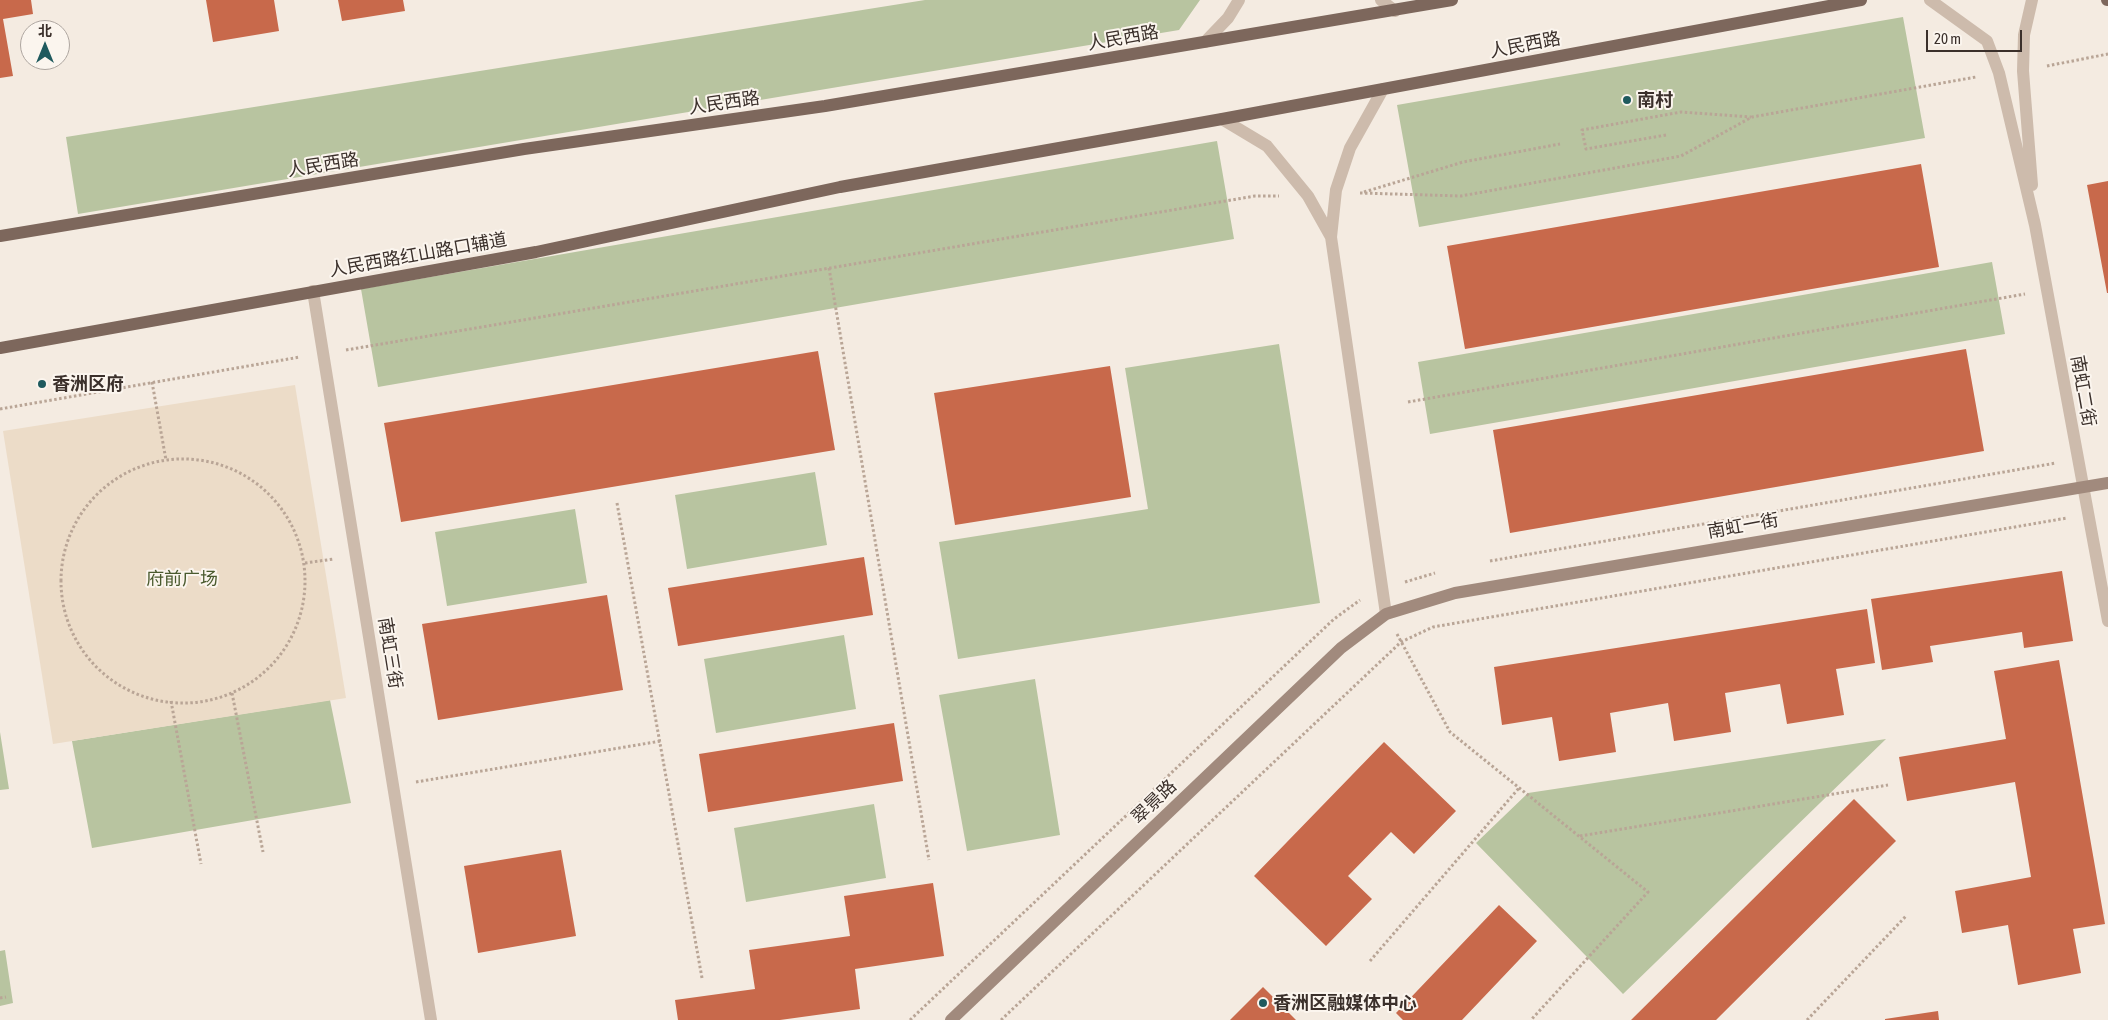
<!DOCTYPE html>
<html>
<head>
<meta charset="utf-8">
<style>
  body { margin:0 }
  #map { position:relative; width:2108px; height:1020px; overflow:hidden; background:#f4ebe1; font-family:"Asap Condensed","Noto Sans SC",sans-serif }
  canvas { display:block }
  .north { position:absolute; left:20px; top:20px; width:50px; height:50px; box-sizing:border-box; background:#fbf5ee; border:1px solid #aea6a0; border-radius:50%; rotate:0deg; font-size:14px; font-weight:700; line-height:20px; text-align:center; color:#3b302b }
  .north::after { content:''; display:block; margin:auto; width:18px; height:22px; background:#1f5a5e; clip-path:polygon(50% 0,100% 100%,50% 72%,0 100%) }
  .scale { position:absolute; left:1926px; top:30px; width:96px; height:22px; box-sizing:border-box; border:2px solid #3b302b; border-top:0; padding-left:6px; font-size:15px; line-height:18px; white-space:nowrap; color:#3b302b; -webkit-text-stroke:4px #fbf5ee; paint-order:stroke }
</style>
</head>
<body>
<div id="map">
<canvas width="2108" height="1020"></canvas>
<div class="north">北</div>
<div class="scale">20 m</div>
</div>
<script>
const c = document.querySelector('canvas').getContext('2d');
c.lineJoin = 'round';
function fill(path, color) { c.fillStyle = color; c.fill(path, 'evenodd'); }
function strokePath(path, color, width, dash) { c.strokeStyle = color; c.lineWidth = width; c.lineCap = dash ? 'butt' : 'round'; c.setLineDash(dash || []); c.stroke(path); }
function label(font, color, halo, rows, align = 'center') {
  c.font = font + ' "Asap Condensed","Noto Sans SC",sans-serif'; c.lineWidth = 4; c.setLineDash([]); c.textBaseline = 'middle'; c.strokeStyle = halo; c.fillStyle = color; for (const [text, x, y, turn = 0] of rows) {
    c.save(); c.translate(x, y); c.rotate((+turn || 0) * Math.PI / 180); c.textAlign = isNaN(turn) ? turn : align; if (halo) c.strokeText(text, 0, 0); c.fillText(text, 0, 0); c.restore();
  }
}
const green = new Path2D(`
  M925 0H1200L1179 30 78 214 66 137Z
  M1903 17 1925 138 1419 227 1397 105Z
  M1217 141 1234 239 378 387 361 289Z
  M1992 262 2005 334 1430 434 1418 362Z
  M1279 344 1320 603 958 659 939 542 1148 509 1125 368Z
  M815 472 827 545 687 569 675 495Z
  M575 509 587 583 447 606 435 532Z
  M844 635 856 709 716 733 704 659Z
  M1035 679 1060 835 967 851 939 695Z
  M330 700 351 803 92 848 72 741Z
  M0 732 9 789 0 790Z
  M1886 739 1623 994 1476 843 1528 793Z
  M874 804 886 878 746 902 734 828Z
  M5 950 13 1003 0 1006V951Z`);
const plaza = new Path2D(`
  M295 385 346 698 53 744 3 431Z`);
const building = new Path2D(`
  M0 0H31L33 14 3 19 13 76 0 78Z
  M206 0H274L279 31 213 42Z
  M338 0H403L405 11 342 21Z
  M1921 164 1939 267 1465 349 1447 246Z
  M2108 181V293H2107L2087 185Z
  M1966 349 1984 451 1510 533 1493 430Z
  M818 351 835 450 401 522 384 423Z
  M1110 366 1131 497 955 525 934 393Z
  M864 557 873 615 678 646 668 588Z
  M2062 571 2073 641 2024 648 2022 632 1930 646 1933 662 1882 670 1871 599Z
  M607 595 623 690 438 720 422 624Z
  M1867 609 1875 663 1836 669 1844 715 1787 724 1780 684 1725 693 1731 732 1674 741 1668 703 1610 713 1616 752 1559 761 1552 717 1502 725 1494 667Z
  M2059 660 2105 924 2073 929 2081 973 2018 985 2008 925 1962 933 1955 891 2031 877 2015 782 1907 801 1899 757 2006 739 1994 671Z
  M894 723 903 781 708 812 699 754Z
  M1384 742 1456 811 1414 854 1391 832 1348 876 1372 899 1326 946 1254 876Z
  M1854 799 1896 841 1716 1020H1631Z
  M561 850 576 936 478 953 464 866Z
  M933 883 944 956 855 969 860 1009 780 1020H678L675 1000 755 989 749 950 850 936 844 896Z
  M1499 905 1537 941 1462 1020H1403L1396 1013Z
  M1263 987 1296 1020H1230Z
  M1938 1011 1939 1020H1885V1019Z`);
const path = new Path2D(`
  M2047 66 2108 54
  M1666 135 1586 149 1582 130 1681 112 1751 117
  M1364 192 1463 162 1560 144
  M1360 193 1461 196 1681 156 1752 117 1976 77
  M829 268 929 860
  M346 350 1255 196H1279
  M152 382 166 460
  M1408 402 2025 294
  M0 409 300 357
  M61 581a122 122 0 1 1 244 0a122 122 0 1 1-244 0Z
  M617 503 702 978
  M1490 561 2056 463
  M305 563 334 559
  M1405 582 1435 573
  M1397 634 1450 732 1648 892 1531 1020
  M232 693 263 852
  M171 701 201 864
  M416 782 661 741
  M1580 836 1888 785
  M1370 961 1519 788
  M0 998 6 997
  M910 1020 1334 619 1360 600
  M1001 1020 1401 642 1433 627 2067 518
  M1807 1020 1907 915`);
const lane = new Path2D(`
  M1930 0 1987 41 1999 73 2035 225 2108 621
  M2032 0 2024 35 2023 71 2032 185
  M1222 119 1267 146 1308 196 1331 237 1336 190 1350 148 1383 89
  M1331 237 1386 614`);
const street = new Path2D(`
  M1381 0 1395 11
  M1205 42 1228 18 1239 0
  M313 291 431 1020`);
const secondary = new Path2D(`
  M951 1020 1341 648 1386 614 1455 593 2108 483`);
const primary = new Path2D(`
  M2107 0H2108
  M0 236 524 149 825 106 1452 0
  M0 348 536 252 840 187 1222 119 1861 0`);
const markers = [
  [1627,100,5,"#1f5a5e"],
  [42,384,5,"#1f5a5e"],
  [1263,1003,5,"#1f5a5e"]
];
const streetNames = [
  ["人民西路",1123,38,-10],
  ["人民西路",1525,45,-11],
  ["人民西路",724,103,-8],
  ["人民西路",323,165,-9],
  ["人民西路红山路口辅道",418,255,-10],
  ["南虹二街",2083,391,80],
  ["南虹一街",1743,526,-10],
  ["南虹三街",390,653,81],
  ["翠景路",1154,802,-44]
];
const poiNames = [
  ["南村",1637,100],
  ["香洲区府",52,384],
  ["香洲区融媒体中心",1273,1003]
];
const parkNames = [
  ["府前广场",182,579]
];
fill(green, '#b8c4a0');
fill(plaza, '#ecdcc8');
fill(building, '#c8694b');
strokePath(path, '#b9a596', 3, [2.5, 2.5]);
strokePath(lane, '#cdbbac', 12);
strokePath(street, '#cdbbac', 12);
strokePath(secondary, '#a18a7d', 12);
strokePath(primary, '#7d675c', 12);
for (const [x, y, r, color] of markers) { const dot = new Path2D(); dot.arc(x, y, r, 0, 2 * Math.PI); c.fillStyle = color; c.fill(dot); strokePath(dot, '#fbf5ee', 2); }
label('18px', '#3b302b', '#fbf5ee', streetNames);
label('bold 18px', '#3b302b', '#fbf5ee', poiNames, 'left');
label('18px', '#4a5a2e', '#fbf5ee', parkNames);
</script>
</body>
</html>
